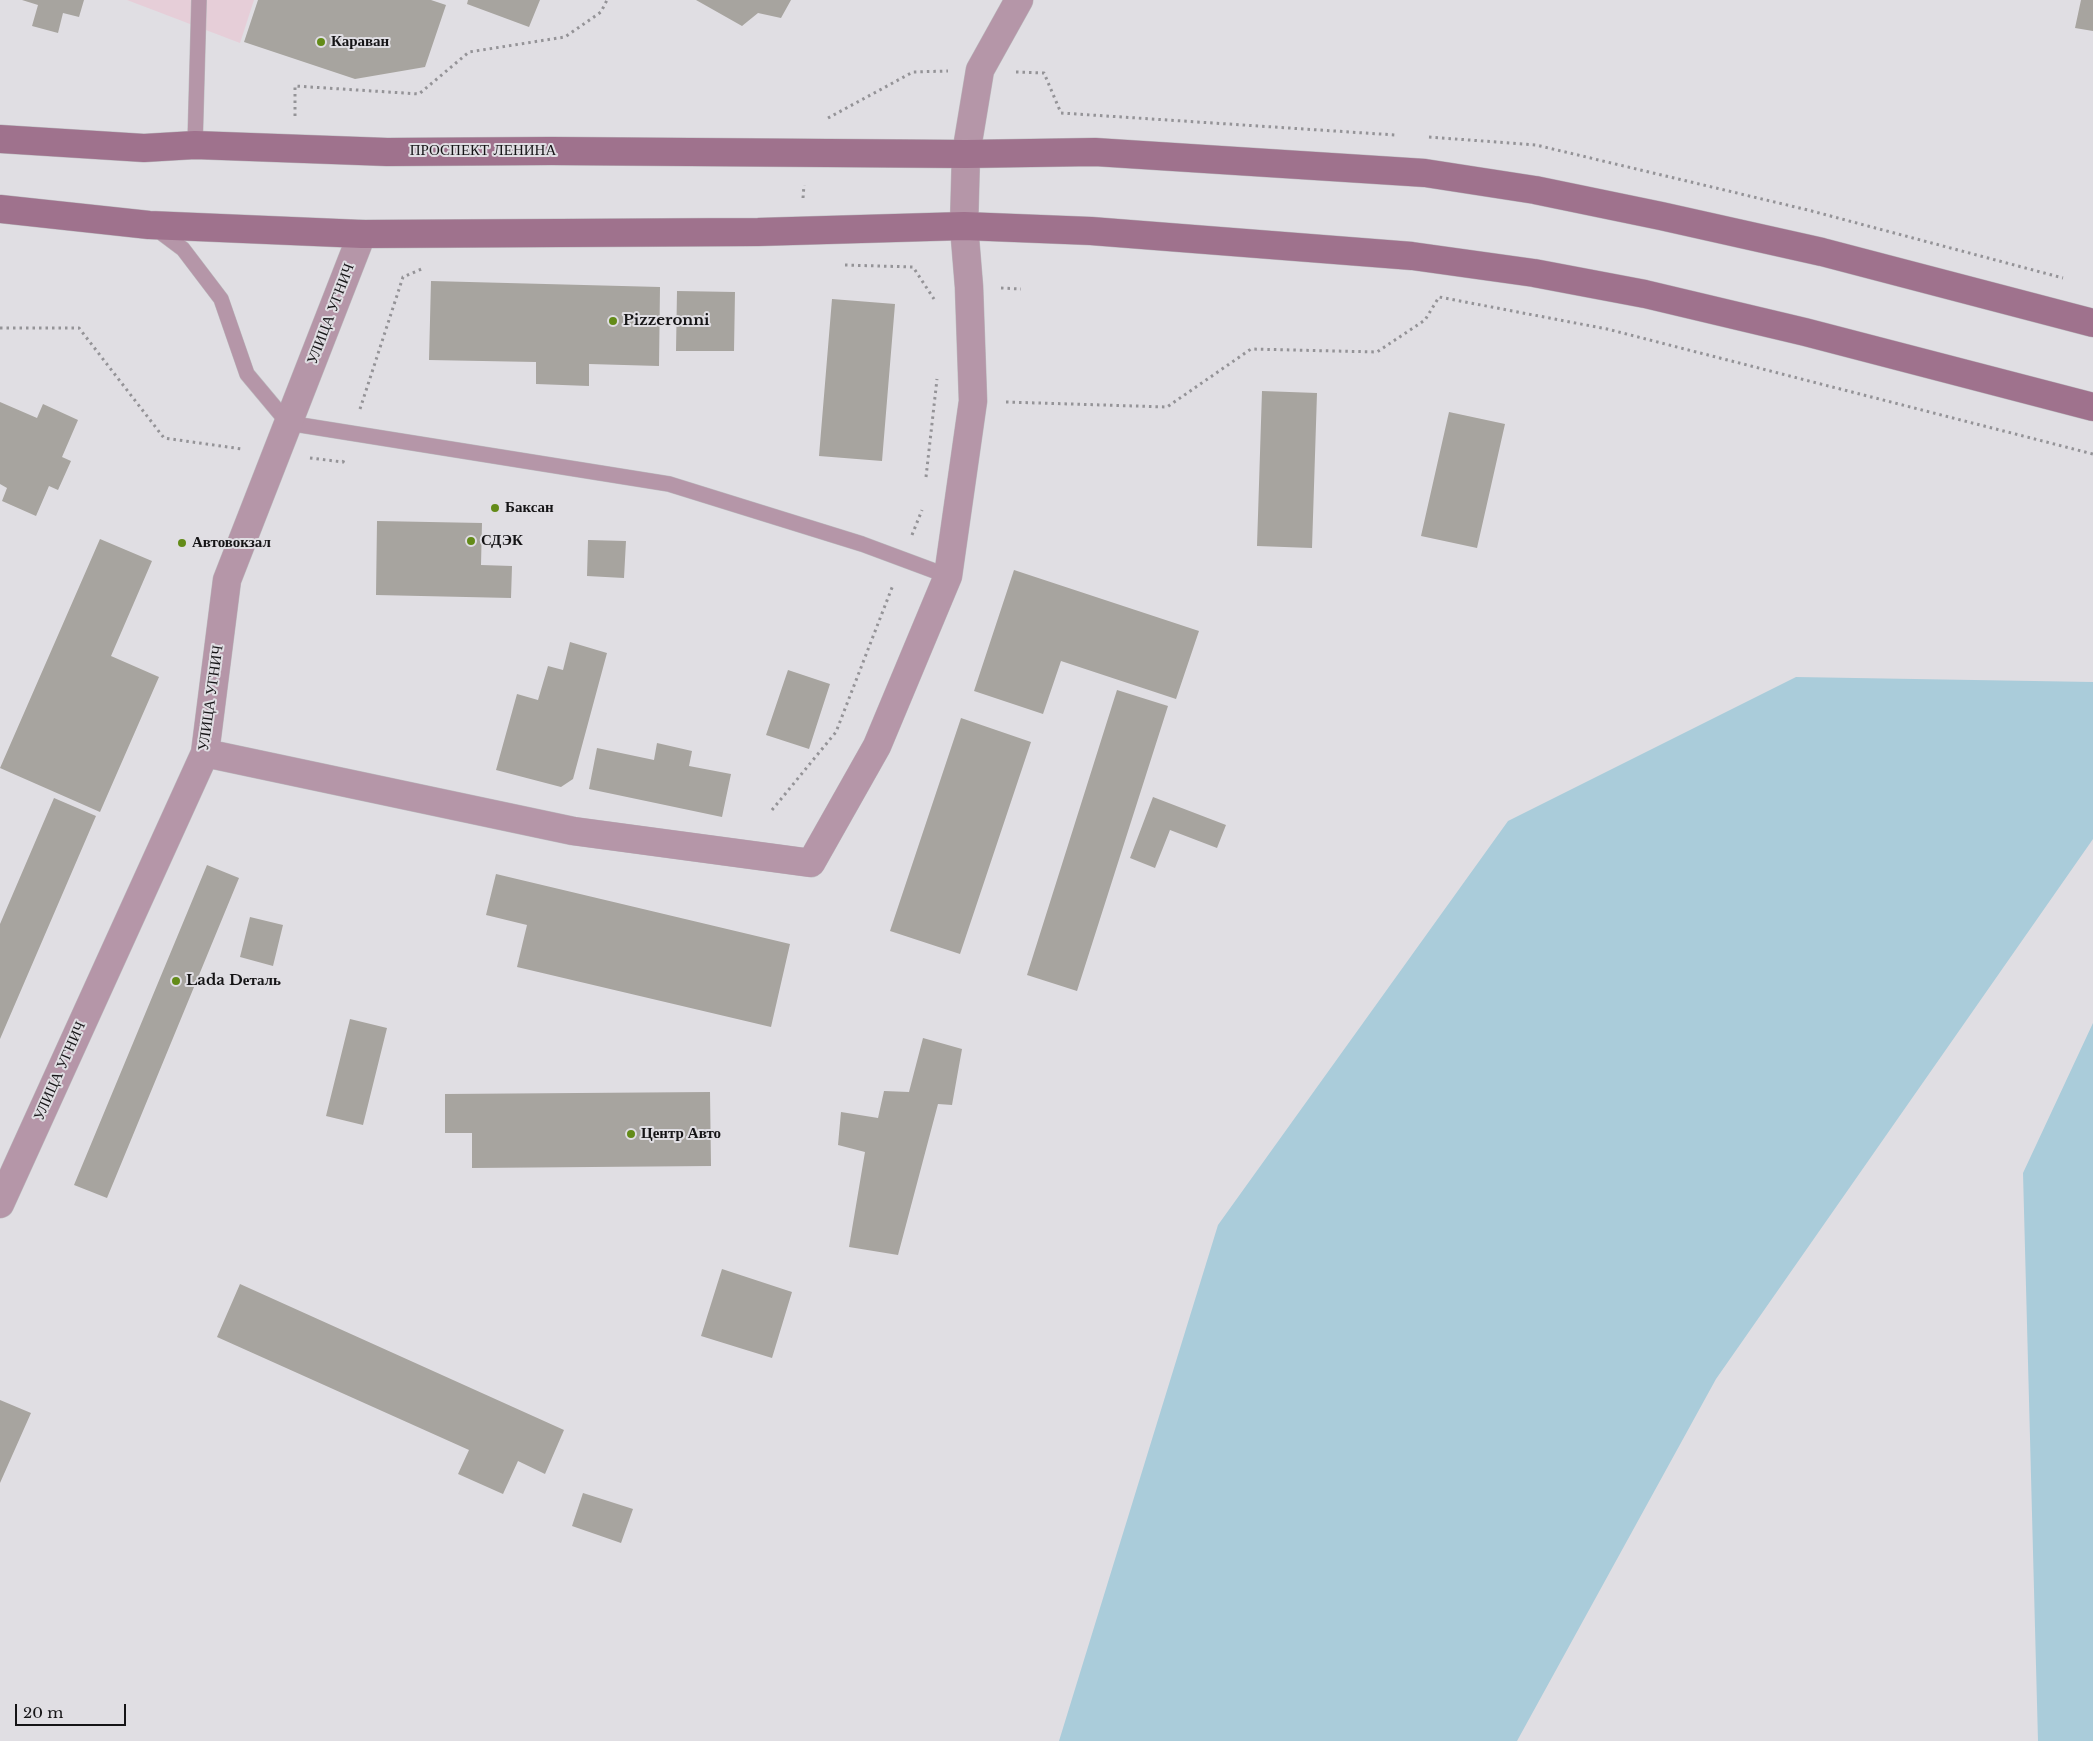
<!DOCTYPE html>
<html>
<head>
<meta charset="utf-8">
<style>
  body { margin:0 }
  #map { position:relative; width:2093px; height:1741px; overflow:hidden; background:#e0dee3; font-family:"Libre Baskerville",serif }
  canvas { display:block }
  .scale { position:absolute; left:15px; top:1704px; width:111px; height:22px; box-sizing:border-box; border:2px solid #151416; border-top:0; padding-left:6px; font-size:15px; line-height:18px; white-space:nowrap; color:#151416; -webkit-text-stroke:4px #e0dee3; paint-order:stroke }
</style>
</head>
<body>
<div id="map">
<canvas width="2093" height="1741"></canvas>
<div class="scale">20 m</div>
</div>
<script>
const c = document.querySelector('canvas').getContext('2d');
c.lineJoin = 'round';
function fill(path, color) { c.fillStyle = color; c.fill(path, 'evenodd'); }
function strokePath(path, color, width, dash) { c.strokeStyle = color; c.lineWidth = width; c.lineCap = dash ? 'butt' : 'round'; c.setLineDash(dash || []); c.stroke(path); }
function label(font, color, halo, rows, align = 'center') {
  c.font = font + ' "Libre Baskerville",serif'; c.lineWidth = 4; c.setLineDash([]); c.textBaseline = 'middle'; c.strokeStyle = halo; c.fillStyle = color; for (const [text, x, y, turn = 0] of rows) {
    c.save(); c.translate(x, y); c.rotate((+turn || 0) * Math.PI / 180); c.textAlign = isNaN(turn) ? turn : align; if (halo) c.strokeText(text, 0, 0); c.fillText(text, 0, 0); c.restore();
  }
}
const medical = new Path2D(`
  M127 0H254L240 43Z`);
const water = new Path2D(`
  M1796 677 2093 682V839L1716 1379 1517 1741H1059L1218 1225 1508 821Z
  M2093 1023V1741H2038L2023 1173Z`);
const building = new Path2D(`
  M22 0H84L79 17 63 13 58 33 32 26 38 5Z
  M258 0H431L446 5 425 67 355 79 244 42Z
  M468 0H540L529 27 467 4Z
  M696 0H791L781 18 758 13 742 26Z
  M2081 0H2093V31L2075 28Z
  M431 281 660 287 659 366 589 364V386L536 384V362L429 360Z
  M677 291 735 292 734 351H676Z
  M832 299 895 304 882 461 819 456Z
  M1262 391 1317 393 1312 548 1257 546Z
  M0 402 37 418 43 404 78 420 62 457 71 461 58 490 49 486 36 516 2 501 7 488 0 484Z
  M1449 412 1505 424 1477 548 1421 536Z
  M377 521 482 523 481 565 512 566 511 598 376 595Z
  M100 539 152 561 111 656 159 677 100 812 0 768Z
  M588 540 626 541 624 578 587 576Z
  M1014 570 1199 631 1176 699 1061 661 1043 714 974 691Z
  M570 642 607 653 573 779 561 787 496 770 517 694 538 700 548 666 563 670Z
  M788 670 830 684 809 749 766 735Z
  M1117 690 1168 706 1077 991 1027 975Z
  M961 718 1031 742 960 954 890 931Z
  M657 743 692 751 689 766 731 774 722 817 589 789 597 748 654 760Z
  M1153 797 1226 825 1217 848 1170 830 1155 868 1130 858Z
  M54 798 96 816 0 1039V924Z
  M207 865 239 878 107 1198 74 1185Z
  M496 874 790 944 771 1027 517 967 527 925 486 915Z
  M250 917 283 925 273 966 240 957Z
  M350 1019 387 1028 363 1125 326 1116Z
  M923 1038 962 1049 952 1105 938 1104 898 1255 849 1247 865 1152 838 1145 841 1112 878 1118 884 1091 909 1092Z
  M710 1092 711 1166 472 1168V1133H445V1094Z
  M722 1269 792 1292 772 1358 701 1336Z
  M240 1284 564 1430 545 1474 518 1461 503 1494 458 1474 469 1450 217 1337Z
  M0 1400 31 1413 0 1483Z
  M583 1493 633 1509 621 1543 572 1526Z`);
const path = new Path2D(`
  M1016 72 1044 73 1061 113 1395 135
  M295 116V86L419 94 469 52 565 37 601 12 607 0
  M828 118 913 72 948 71
  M1429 137 1536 145 1808 210 2063 278
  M803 198 804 185
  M845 265 913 267 934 299
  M1001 288 1021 289
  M0 328H79L164 438 242 449
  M1006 402 1167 407 1251 349 1377 352 1425 320 1439 297 1607 329 2093 454
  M360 409 403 277 424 268
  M310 458 343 462 344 460
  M926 477 937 379
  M912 535 922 510
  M772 810 836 732 893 585`);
const service = new Path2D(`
  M195 145 199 0
  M155 228 183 249 221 299 247 374 288 423 669 484 862 544 948 576`);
const minor = new Path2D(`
  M205 753 573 831 811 863 877 746 948 576 973 401 969 287 964 226
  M0 1204 205 753 227 580 362 234`);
const tertiary = new Path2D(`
  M964 226 966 154 980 70 1019 0`);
const secondary = new Path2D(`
  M0 139 144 148 195 145 387 152 551 151 966 154 1095 152 1425 173 1535 190 1661 216 1822 252 2093 323
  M0 209 149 225 362 234 758 232 964 226 1091 231 1412 256 1534 273 1645 294 1805 332 2093 407`);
const markers = [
  [321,42,5,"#638b18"],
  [613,321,5,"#638b18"],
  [495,508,5,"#638b18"],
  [471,541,5,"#638b18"],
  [182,543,5,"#638b18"],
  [176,981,5,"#638b18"],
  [631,1134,5,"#638b18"]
];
const poiNames = [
  ["Караван",331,42],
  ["Pizzeronni",623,321],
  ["Баксан",505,508],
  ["СДЭК",481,541],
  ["Автовокзал",192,543],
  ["Lada Dеталь",186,981],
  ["Центр Авто",641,1134]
];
const streetNames = [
  ["ПРОСПЕКТ ЛЕНИНА",483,151],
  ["УЛИЦА УГНИЧ",331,314,-69],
  ["УЛИЦА УГНИЧ",211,698,-82],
  ["УЛИЦА УГНИЧ",60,1071,-66]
];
fill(medical, '#e6ced8');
fill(water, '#aaccda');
fill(building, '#a7a49f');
strokePath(service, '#bbbabe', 16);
strokePath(minor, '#bbbabe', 29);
strokePath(tertiary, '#bbbabe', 29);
strokePath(secondary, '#bbbabe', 29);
strokePath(path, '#949397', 3, [2.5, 4]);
strokePath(service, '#b596a8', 15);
strokePath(minor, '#b596a8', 28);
strokePath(tertiary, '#b596a8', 28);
strokePath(secondary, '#9f728d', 28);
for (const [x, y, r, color] of markers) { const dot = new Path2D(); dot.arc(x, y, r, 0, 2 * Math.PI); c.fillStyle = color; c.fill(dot); strokePath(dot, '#e0dee3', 2); }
label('bold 15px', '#151416', '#e0dee3', poiNames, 'left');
label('15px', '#151416', '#e0dee3', streetNames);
</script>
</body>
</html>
